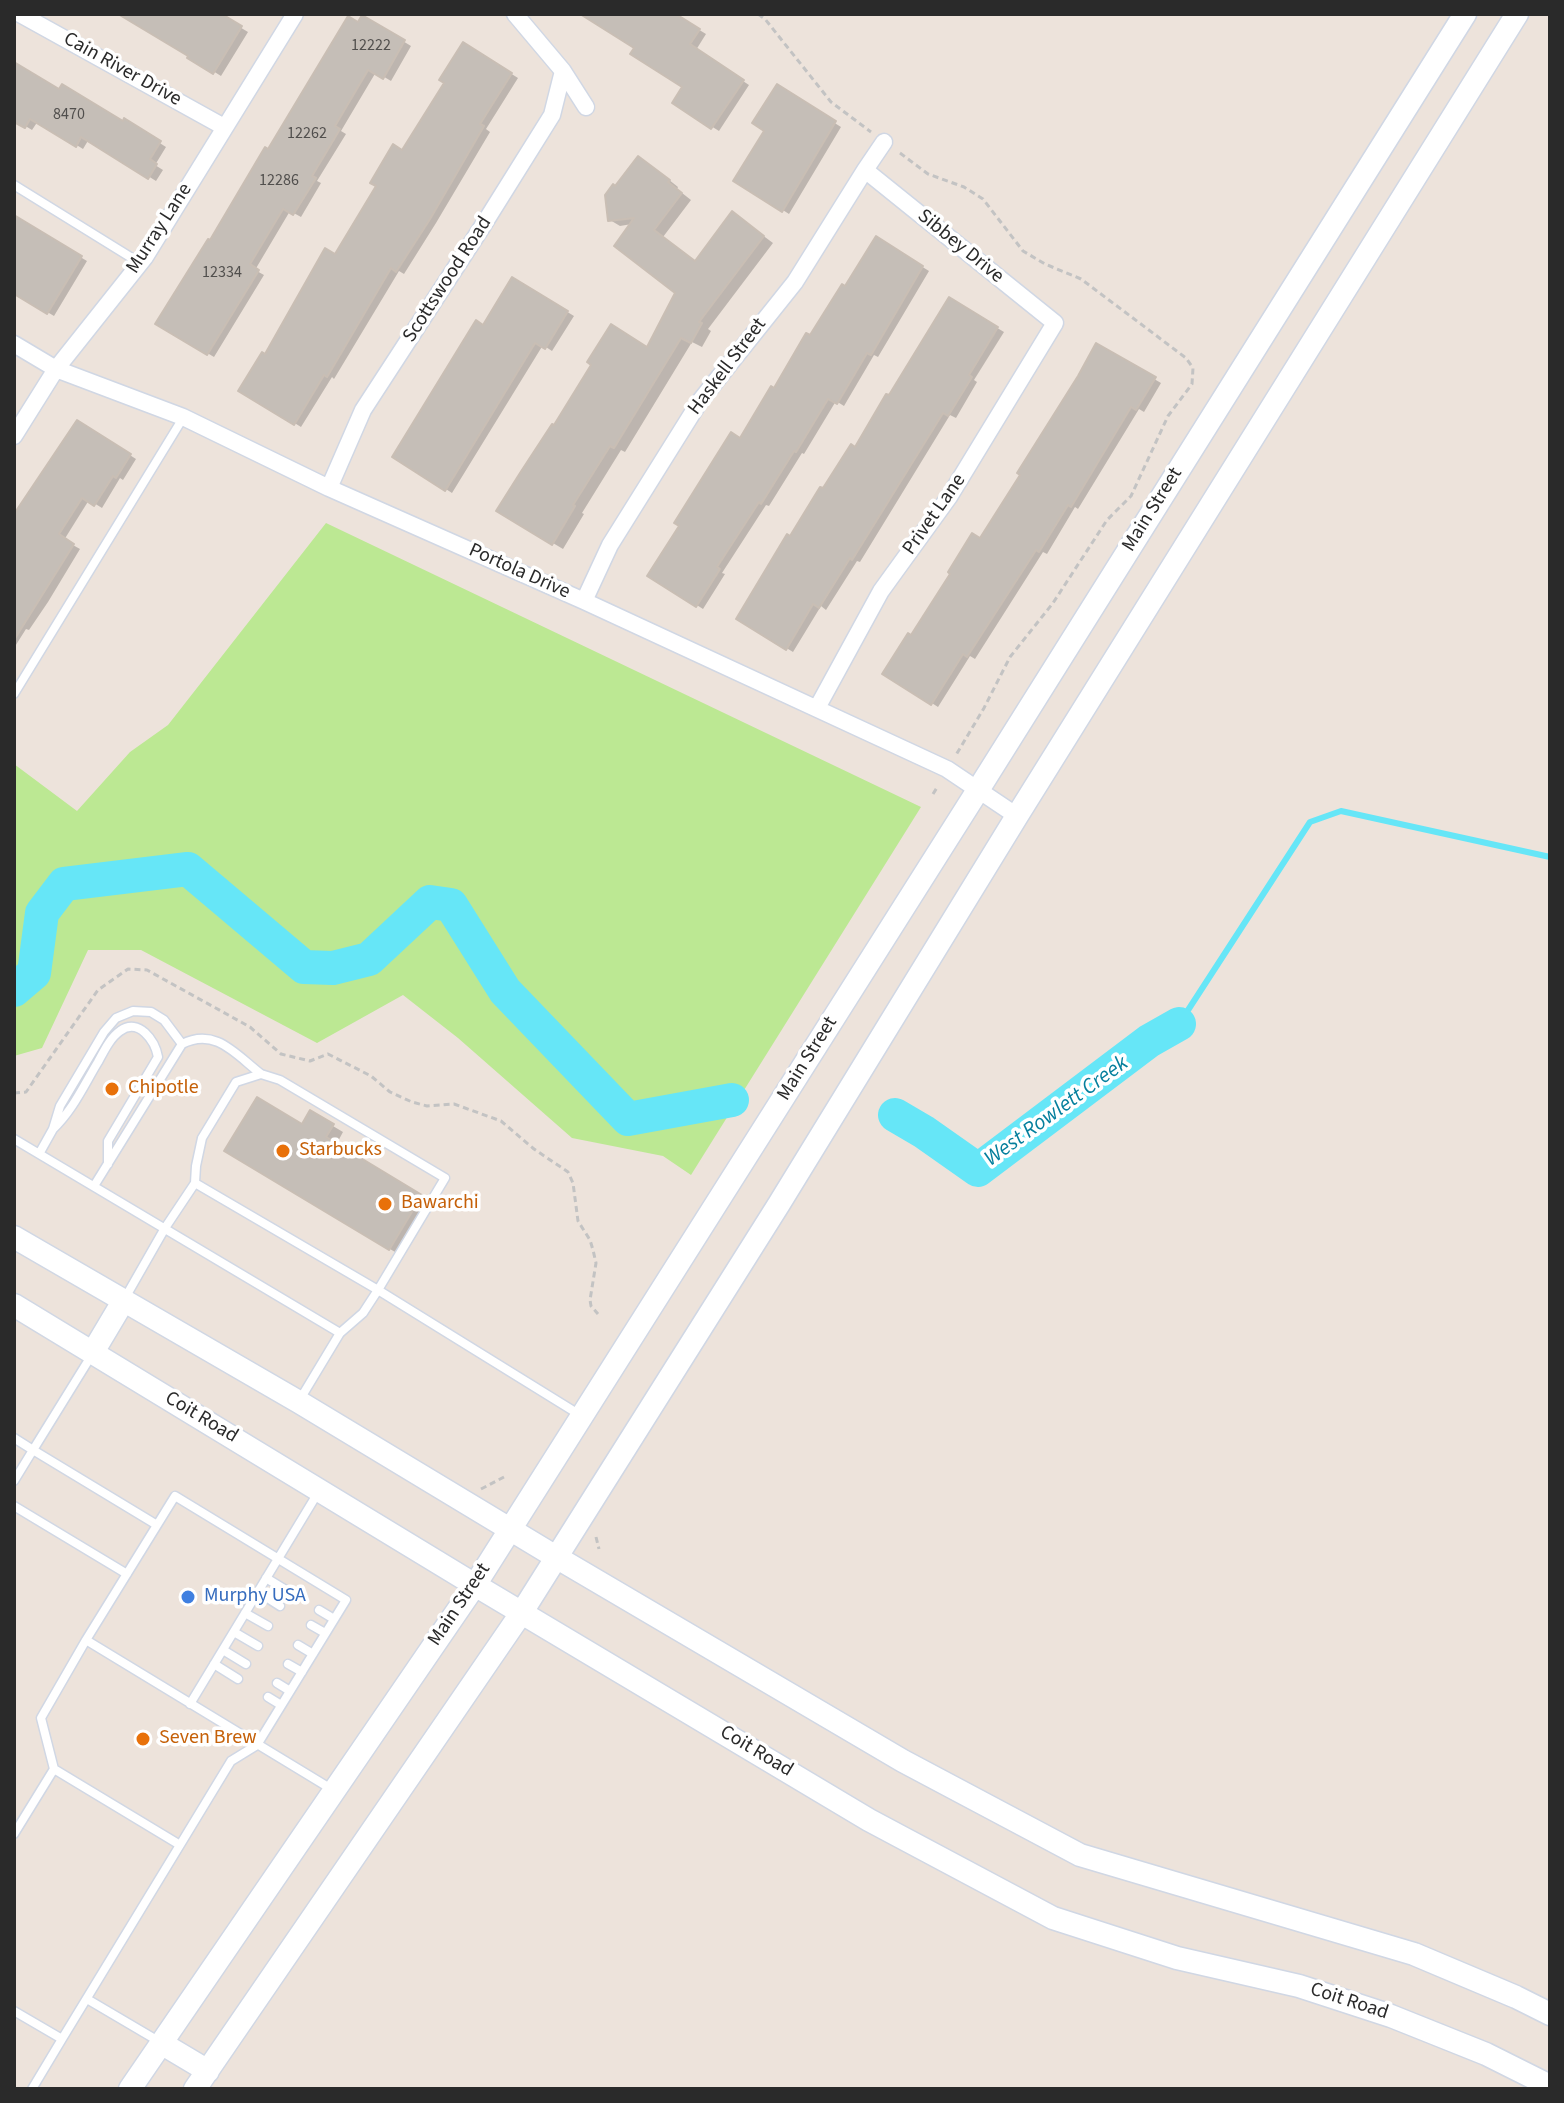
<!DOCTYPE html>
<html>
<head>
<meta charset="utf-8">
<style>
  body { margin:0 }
  #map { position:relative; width:1564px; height:2103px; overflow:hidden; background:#ede3db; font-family:"Source Sans 3",sans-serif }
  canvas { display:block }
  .frame { position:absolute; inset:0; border:16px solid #2a2a2a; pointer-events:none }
</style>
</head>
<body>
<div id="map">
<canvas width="1564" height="2103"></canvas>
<div class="frame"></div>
</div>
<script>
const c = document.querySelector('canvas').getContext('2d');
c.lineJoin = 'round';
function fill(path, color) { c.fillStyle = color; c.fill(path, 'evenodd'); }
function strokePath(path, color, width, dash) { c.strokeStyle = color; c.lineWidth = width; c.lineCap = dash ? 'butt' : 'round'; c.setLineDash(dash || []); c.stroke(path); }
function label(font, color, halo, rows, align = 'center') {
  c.font = font + ' "Source Sans 3",sans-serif'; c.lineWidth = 7; c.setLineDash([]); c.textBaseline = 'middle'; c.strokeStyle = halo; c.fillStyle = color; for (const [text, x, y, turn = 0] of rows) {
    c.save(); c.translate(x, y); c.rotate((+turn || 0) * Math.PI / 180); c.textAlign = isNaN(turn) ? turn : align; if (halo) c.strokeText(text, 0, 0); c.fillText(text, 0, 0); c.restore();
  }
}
const green = new Path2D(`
  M326 523 921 807 691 1175 663 1156 572 1138 458 1038 403 995 317 1043 141 950H88L42 1048 14 1056V764L77 811 130 752 168 725Z`);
const shadow = new Path2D(`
  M122 14H218L248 32 221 76Z
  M581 14H673L706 34 696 50 749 85 719 131 674 103 685 86 637 47Z
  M363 17 411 46 391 81 376 72 341 131 346 134 317 181 321 183 301 217 290 211 255 270 264 275 214 357 157 323 269 152Z
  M464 44 518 78 486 129 490 132 436 223 404 274 399 271 334 379 332 377 301 427 241 390 336 256 446 82Z
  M778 87 841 127 789 214 736 180 767 130Z
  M60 92 123 123 125 121 166 147 155 165 163 170 156 181 89 139 83 149 38 121 32 130 14 119Z
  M649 164 678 187 677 189 691 200 663 237 696 262 742 220 773 243 708 329 711 331 702 347 692 342 625 452 621 450 582 513 584 514 563 549 499 511 648 349 678 293 632 224 620 226 610 220Z
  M14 218 87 261 54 316 14 292Z
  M877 239 929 271 878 357 874 355 844 406 836 401 804 454 802 453 769 506 766 505 722 573 725 574 703 609 650 575 846 288Z
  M513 279 574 316 552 351 543 345 452 493 395 456 484 327Z
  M949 299 1004 332 974 380 977 382 956 418 950 415 860 562 857 561 826 610 821 606 793 652 739 619 791 539 890 398Z
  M1096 345 1161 383 1144 412 1139 409 1078 509 1075 507 1047 554 1043 552 975 659 970 656 938 707 885 673 981 540 1022 474Z
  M78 422 136 459 123 480 120 478 102 508 89 500 64 540 80 549 48 602 29 630 26 629 14 648V517Z
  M311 1113 343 1132 336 1145 432 1202 400 1255 227 1151 303 1126Z`);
const stream = new Path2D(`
  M1179 1024 1310 822 1341 811 1550 857`);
const river = new Path2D(`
  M14 990 34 973 42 913 64 884 188 869 304 967 333 968 369 959 430 902 451 905 505 991 628 1119 732 1100
  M895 1115 924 1132 978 1170 1149 1041 1179 1024`);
const building = new Path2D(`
  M118 14H222L242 26 213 74 187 58 188 56Z
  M580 14H676L700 29 690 44 744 80 711 129 672 103 682 87 630 54 634 48Z
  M362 15 405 40 383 79 368 70 335 126 340 129 312 176 316 178 293 215 283 209 250 264 259 270 207 355 155 324 208 239 210 240 265 147 268 149 348 16 358 22Z
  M463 42 512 73 480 124 484 126 430 219 396 272 391 268 327 377 324 375 294 425 238 391 262 352 265 354 325 248 335 254 376 186 370 183 393 144 402 150 444 83 439 80Z
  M14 62 59 89 62 84 123 121 124 118 161 141 150 159 157 164 148 179 81 137 76 147 30 119 25 128 14 122Z
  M777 84 836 121 782 212 733 181 764 131 752 123Z
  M638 156 670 180 668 182 682 193 654 230 695 261 732 211 764 236 699 322 702 323 691 343 681 338 614 448 610 446 573 505 575 506 552 545 496 511 520 473 552 424 554 425 591 365 587 362 611 324 647 347 675 293 614 246 634 218 608 221 605 195 613 184 615 186Z
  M14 215 82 256 47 314 14 294Z
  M876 236 923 266 871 355 867 353 837 404 828 399 796 452 794 451 761 504 759 502 717 567 720 569 696 607 647 576 679 526 674 523 731 432 740 438 771 386 774 388 806 333 810 335 842 284 845 286Z
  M512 277 568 311 545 349 535 343 445 491 392 457 476 320 483 325Z
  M949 297 998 327 969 375 972 377 948 416 943 413 852 560 850 558 819 608 813 604 786 650 736 619 787 534 790 536 820 487 823 488 851 444 855 447 886 394 889 395Z
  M1096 343 1156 377 1136 410 1131 407 1071 507 1068 505 1039 552 1036 550 967 657 963 654 931 705 882 674 908 633 911 635 950 574 948 572 972 533 980 538 1020 475 1017 473 1078 376Z
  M77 420 131 454 116 478 113 476 94 506 82 498 59 534 74 544 14 640V514Z
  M257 1097 302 1124 310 1110 334 1124 326 1137 422 1195 389 1250 224 1151Z`);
const path = new Path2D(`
  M758 14 765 19 831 102 871 132
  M900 153 928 174 964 187 983 199 1023 251 1045 264 1081 279 1186 358 1193 368 1192 384 1168 416 1131 496 1107 520 1053 603 1010 657 984 708 956 755
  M933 794 938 786
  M14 1093 26 1092 98 990 128 969 147 970 250 1027 281 1054 310 1061 328 1054 371 1076 390 1092 412 1102 427 1106 454 1104 501 1121 534 1149 568 1172 573 1183 578 1221 590 1240 593 1250 596 1263 590 1300 591 1306 598 1314
  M481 1489 504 1477
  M596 1537 599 1549`);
const service = new Path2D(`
  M14 185 140 263
  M14 694 183 418
  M53 1129C73 1110 84 1085 98 1062 104 1051 110 1038 120 1031 139 1017 155 1041 158 1057L108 1141V1164
  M14 1139 340 1333
  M39 1154 53 1129 60 1106 104 1032 116 1018 133 1011 151 1012 164 1020 182 1044
  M94 1186 182 1044C216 1027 236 1055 261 1074
  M125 1298 165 1228 195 1183
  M93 1353 33 1450 157 1525
  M299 1401 340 1333 363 1313 378 1290 445 1178 280 1080 261 1074 236 1082 202 1138 196 1166 195 1183 378 1290 580 1415
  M14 1438 33 1450 14 1481
  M175 1496 346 1600 257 1745 231 1761 180 1845 54 1769 41 1718 86 1640Z
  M14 1506 127 1574
  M266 1578 289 1592
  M258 1592 280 1606
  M319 1610 334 1619
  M245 1613 268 1626
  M311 1625 325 1633
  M234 1632 258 1646
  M86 1640 333 1790
  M298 1645 313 1654
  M223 1650 246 1664
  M214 1664 238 1679
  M288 1664 302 1672
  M277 1683 290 1691
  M268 1697 281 1705
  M190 1704 319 1491
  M14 1834 54 1769
  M87 1999 160 2042
  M14 2011 62 2039 180 1845
  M32 2089 62 2039`);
const minor = new Path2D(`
  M20 14 224 127
  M515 14 563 71 586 107
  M14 344 56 369 183 417 329 488 584 601 947 769 1017 816
  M14 436 56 369 145 257 295 14
  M329 488 363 410 482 227 552 115 563 71
  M584 601 610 545 700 401 795 282 865 170 884 142
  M817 708 881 591 949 497 1055 323 865 170`);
const secondary = new Path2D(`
  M14 1237 299 1402 556 1557 903 1761 1080 1855 1414 1954 1516 1997 1550 2014
  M14 1305 475 1585 869 1820 1053 1918 1177 1958 1299 1986 1391 2016 1486 2054 1550 2086
  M93 1352 124 1300
  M161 2043 208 2071
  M130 2089 475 1585 978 790 1465 14
  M195 2089 522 1612 779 1204 1017 816 1517 14`);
const markers = [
  [112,1089,8,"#e8710a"],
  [283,1151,8,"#e8710a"],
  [385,1204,8,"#e8710a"],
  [188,1597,8,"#3f7fe0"],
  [143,1739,8,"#e8710a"]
];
const numberNames = [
  ["12222",371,46],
  ["8470",69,115],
  ["12262",307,134],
  ["12286",279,181],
  ["12334",222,273]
];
const streetNames = [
  ["Cain River Drive",122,70,29],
  ["Murray Lane",160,229,-57],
  ["Sibbey Drive",960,247,39],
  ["Scottswood Road",448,280,-57],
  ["Haskell Street",728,367,-53],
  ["Main Street",1153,510,-58],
  ["Privet Lane",935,515,-55],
  ["Portola Drive",519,572,24],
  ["Main Street",808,1059,-58],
  ["Coit Road",201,1418,31],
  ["Main Street",460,1605,-56],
  ["Coit Road",756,1752,31],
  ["Coit Road",1349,2002,18]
];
const foodNames = [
  ["Chipotle",128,1089],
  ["Starbucks",299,1151],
  ["Bawarchi",401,1204],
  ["Seven Brew",159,1739]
];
const shopNames = [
  ["Murphy USA",204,1597]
];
const waterNames = [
  ["West Rowlett Creek",1057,1112,-36]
];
fill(green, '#bce893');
fill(shadow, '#0003');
strokePath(stream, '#66e6f7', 6);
strokePath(river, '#66e6f7', 34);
fill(building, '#c5beb7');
strokePath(building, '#c9beb4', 2);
strokePath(service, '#d0d7e4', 11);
strokePath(minor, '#d0d7e4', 19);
strokePath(secondary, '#d0d7e4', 25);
strokePath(path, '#c3c3c3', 3, [6, 4]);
strokePath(service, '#fff', 8);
strokePath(minor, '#fff', 16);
strokePath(secondary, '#fff', 22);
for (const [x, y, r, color] of markers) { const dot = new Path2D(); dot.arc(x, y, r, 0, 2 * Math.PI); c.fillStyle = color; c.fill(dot); strokePath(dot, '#fff', 3); }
label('16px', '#514f4d', null, numberNames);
label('20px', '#2a2a2a', '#fff', streetNames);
label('20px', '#c56008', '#fff', foodNames, 'left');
label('20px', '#366cbe', '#fff', shopNames, 'left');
label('italic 22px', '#057f9d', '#fff', waterNames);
</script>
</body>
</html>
